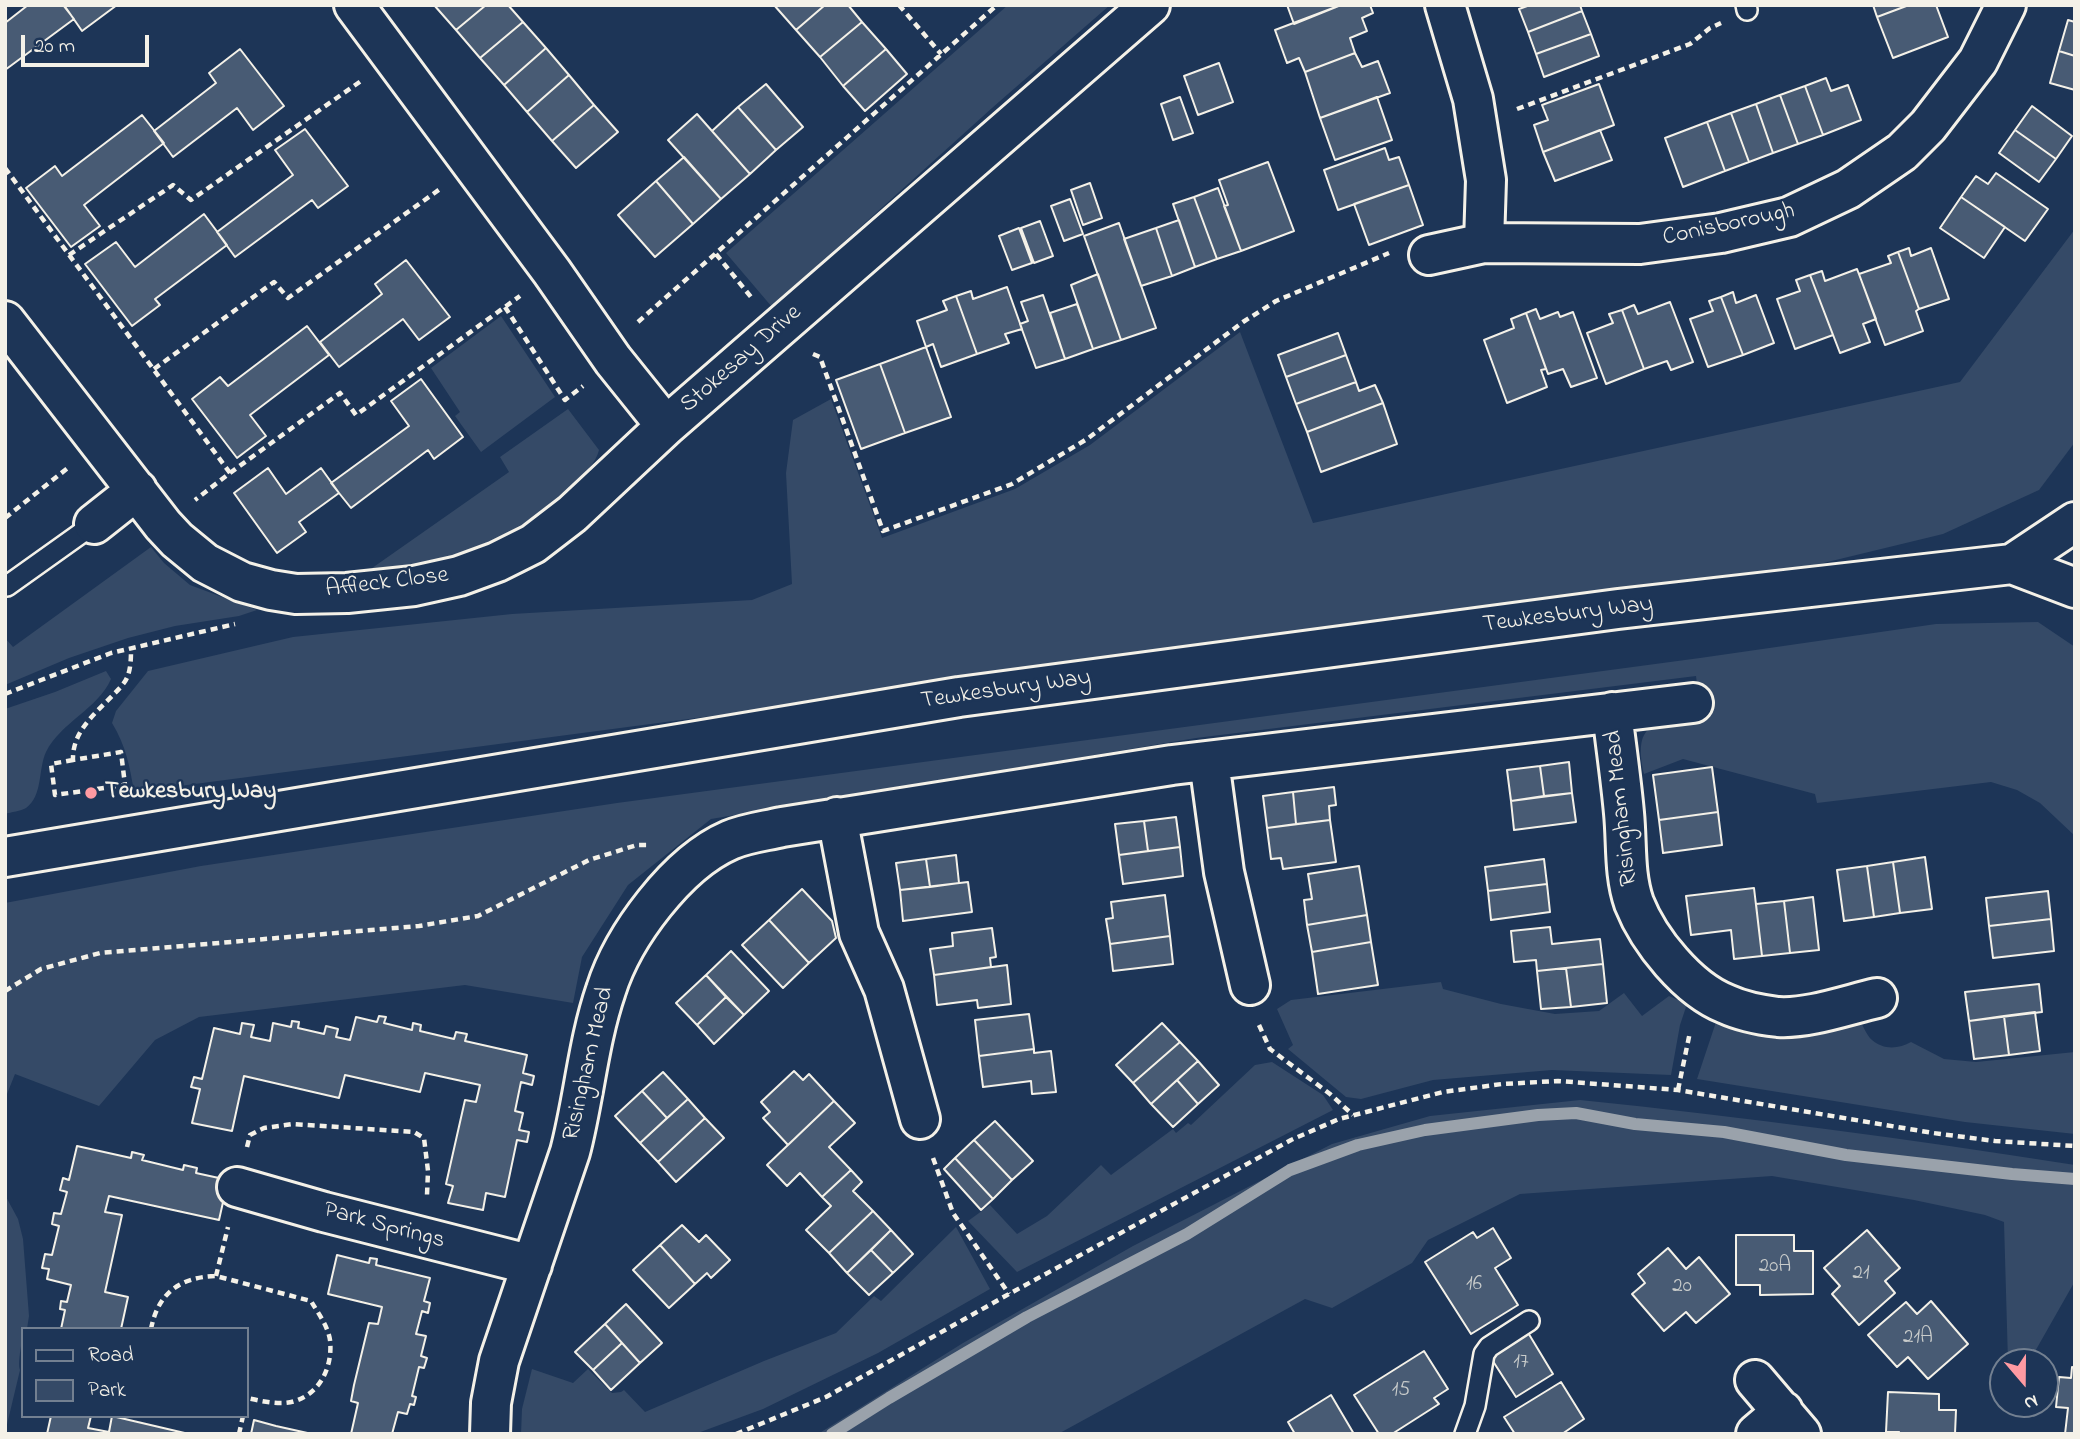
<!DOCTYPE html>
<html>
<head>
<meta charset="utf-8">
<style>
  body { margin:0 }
  #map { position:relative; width:2080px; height:1439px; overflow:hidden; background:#1d3557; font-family:"Indie Flower",sans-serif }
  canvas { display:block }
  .frame { position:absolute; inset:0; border:7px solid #f4f1e8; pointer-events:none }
  .legend { position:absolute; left:21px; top:1327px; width:228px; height:91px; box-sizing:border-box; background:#1d3557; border:2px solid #738091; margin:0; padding:9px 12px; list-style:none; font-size:21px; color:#f4f1e8 }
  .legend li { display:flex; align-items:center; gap:14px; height:35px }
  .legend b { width:35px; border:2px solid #738091 }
  .north { position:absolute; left:1989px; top:1348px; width:70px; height:70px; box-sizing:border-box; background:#1d3557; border:2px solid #738091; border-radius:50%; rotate:160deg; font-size:19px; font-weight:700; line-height:28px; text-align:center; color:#f4f1e8 }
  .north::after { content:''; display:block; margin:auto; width:24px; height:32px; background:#ff9aa2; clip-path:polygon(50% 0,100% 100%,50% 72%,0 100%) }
  .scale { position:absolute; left:21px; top:35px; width:128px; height:32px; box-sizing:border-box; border:4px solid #f4f1e8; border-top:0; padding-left:9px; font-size:21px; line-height:24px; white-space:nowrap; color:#f4f1e8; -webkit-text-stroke:5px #1d3557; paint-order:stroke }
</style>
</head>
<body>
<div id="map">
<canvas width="2080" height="1439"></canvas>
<div class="frame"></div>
<ul class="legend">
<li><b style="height:9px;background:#1d3557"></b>Road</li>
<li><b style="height:19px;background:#354a67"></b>Park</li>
</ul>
<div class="north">N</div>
<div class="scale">20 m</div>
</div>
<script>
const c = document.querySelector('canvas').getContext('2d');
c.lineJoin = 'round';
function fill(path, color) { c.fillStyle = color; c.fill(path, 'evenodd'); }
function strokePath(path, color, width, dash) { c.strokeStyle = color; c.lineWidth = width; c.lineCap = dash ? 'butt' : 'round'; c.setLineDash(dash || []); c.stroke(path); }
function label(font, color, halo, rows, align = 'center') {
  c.font = font + ' "Indie Flower",sans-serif'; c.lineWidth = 5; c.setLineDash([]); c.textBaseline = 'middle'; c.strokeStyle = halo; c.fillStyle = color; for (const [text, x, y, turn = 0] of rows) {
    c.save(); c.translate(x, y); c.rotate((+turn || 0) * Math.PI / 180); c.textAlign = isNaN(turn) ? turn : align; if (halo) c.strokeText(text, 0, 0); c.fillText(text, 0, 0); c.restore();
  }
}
const green = new Path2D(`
  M1008 5H1110L992 108 772 307 726 253Z
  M2075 229V442L2039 490 1943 534 1815 565 886 693 134 792C130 767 126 746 112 723L116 711 148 671 293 637 512 614 752 600 792 584 786 473 793 420 831 399 882 538 1015 489 1090 445 1240 332 1313 523 1960 382Z
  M501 316 555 397 481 452 455 416 460 412 431 368Z
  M568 409 599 450C596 463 584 474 574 484 518 541 443 564 365 573L509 472 500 457Z
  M151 547 164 563 190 585 257 610 239 616 175 626 128 638 69 658 5 685V638L13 647Z
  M2038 622 2075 647V836L2040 803 2017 790 1991 782 1817 803 1815 794 1683 759 1644 774C1632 719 1657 723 1701 717L1696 676 1196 738 711 819 628 885 582 957 573 1003 465 985 199 1017 155 1040 99 1106 15 1074 5 1099V903L201 866 617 803 1700 658 1936 624Z
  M106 671 111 679C98 709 61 722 46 752 38 769 43 796 26 808 21 811 11 812 5 814V709L55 692Z
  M1441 982 1443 989 1501 1004 1555 1014 1599 1011 1624 993 1642 1016 1669 996 1687 1004 1680 1025 1671 1075 1552 1070 1433 1080 1361 1099 1346 1097 1288 1049 1293 1045 1277 1009 1291 1000Z
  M1717 1019 1859 1020C1864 1026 1866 1035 1872 1040 1883 1050 1899 1049 1911 1042L1944 1059 1976 1062 2075 1052V1134L1965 1122 1697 1079Z
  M1272 1062 1323 1095 1333 1110 1017 1272 968 1221 990 1205 1017 1234 1047 1216 1101 1165 1111 1175 1173 1129 1176 1133 1188 1123 1191 1125 1255 1065Z
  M1580 1100C1745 1117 1910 1139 2075 1165V1281L2029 1362H2008L2004 1222 1985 1215 1914 1200 1772 1176 1520 1194 1428 1240 1412 1263 1332 1308 1305 1299 1058 1434H818L963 1343 1133 1246 1332 1144 1430 1116Z
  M5 1195 18 1219 23 1239 29 1316 27 1329H23C23 1340 17 1362 20 1370L5 1433Z
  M956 1227 990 1289 878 1353 763 1409 695 1434H521L522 1409 532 1369 573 1383 588 1369 612 1393 621 1392 624 1390 645 1412 764 1361 836 1333 874 1296 881 1301Z`);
const stream = new Path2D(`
  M832 1434 889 1398 1027 1317 1187 1234 1290 1170 1358 1145 1425 1130 1538 1115 1576 1113 1635 1124 1724 1132 1846 1155 2012 1174 2075 1179`);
const building = new Path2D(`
  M28 5H63L74 19 5 70V23Z
  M64 5H117L82 31Z
  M434 5H486L456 30Z
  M486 5H508L523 22 480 58 456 30Z
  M774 5H825L796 30Z
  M825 5H848L862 22 820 57 796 30Z
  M1287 5H1341L1294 24Z
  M1341 5H1370L1373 13 1362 18 1367 31 1350 38 1355 53 1305 72 1299 58 1287 63 1275 30Z
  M1530 5H1580L1582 11 1528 32 1519 9Z
  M1873 5H1909L1877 17Z
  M1909 5H1936L1948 37 1893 58 1877 17Z
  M1582 11 1591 34 1536 54 1528 32Z
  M2068 20 2075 22V56L2059 51Z
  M523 22 546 48 504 85 480 58Z
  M862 22 886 49 843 86 820 57Z
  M1591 34 1599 56 1544 77 1536 54Z
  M546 48 569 75 527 112 504 85Z
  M240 49 284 106 253 130 237 108 173 157 154 131 216 83 209 73Z
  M886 49 907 74 865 111 843 86Z
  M2059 51 2075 56V90L2050 83Z
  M1355 53 1362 67 1378 61 1390 93 1320 118 1305 72Z
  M1219 63 1233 102 1198 115 1184 76Z
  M569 75 594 105 552 141 527 112Z
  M1826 78 1831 91 1848 85 1861 120 1823 135 1805 86Z
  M766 84 803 127 776 150 738 107Z
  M1599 84 1614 125 1543 152 1534 125 1548 120 1542 105Z
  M1805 86 1823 135 1798 144 1780 95Z
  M1780 95 1798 144 1773 153 1756 104Z
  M1180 97 1193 133 1173 140 1161 104Z
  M1377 97 1392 140 1335 160 1320 118Z
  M1756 104 1773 153 1749 162 1731 113Z
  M594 105 618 132 576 168 552 141Z
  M2032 106 2072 136 2056 159 2015 130Z
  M738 107 776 150 750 174 712 131Z
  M1731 113 1749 162 1725 171 1707 122Z
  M697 114 750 174 721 199 668 140Z
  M142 115 164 143 84 205 100 226 71 247 26 188 55 166 62 176Z
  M1707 122 1725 171 1683 187 1665 138Z
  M305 129 348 186 318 208 312 200 235 257 217 232 293 175 275 150Z
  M1600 130 1612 160 1555 181 1543 152Z
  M2015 130 2056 159 2039 182 1999 153Z
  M1385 148 1389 160 1399 157 1409 185 1338 210 1324 170Z
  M684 157 721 199 693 224 656 181Z
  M1268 162 1294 231 1241 251 1224 206 1228 205 1219 180Z
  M1996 173 2048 209 2025 241 1961 197 1976 176 1988 184Z
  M656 181 693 224 655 257 618 215Z
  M1090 183 1102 218 1083 225 1071 190Z
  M1409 185 1423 225 1369 245 1354 204Z
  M1218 188 1241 251 1217 259 1194 197Z
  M1194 197 1217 259 1195 267 1173 204Z
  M1961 197 2005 227 1984 258 1940 228Z
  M1070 199 1083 234 1064 241 1051 206Z
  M204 214 227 245 155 299 160 305 132 326 85 264 116 242 135 267Z
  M1179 220 1195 267 1172 276 1156 228Z
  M1040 221 1053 256 1034 263 1021 228Z
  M1119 223 1156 328 1121 340 1084 236Z
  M1019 228 1032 263 1012 270 999 236Z
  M1156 228 1172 276 1141 286 1124 239Z
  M1909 248 1911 256 1931 248 1949 299 1919 309 1898 252Z
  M1898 252 1919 309 1916 311 1923 331 1885 345 1859 274 1891 263 1888 256Z
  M406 260 450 317 419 340 403 319 339 367 320 342 382 294 375 284Z
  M1857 269 1876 319 1863 324 1870 342 1840 353 1810 275 1822 271 1825 281Z
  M1098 274 1121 340 1093 349 1071 285Z
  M1810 275 1833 335 1795 349 1777 299 1800 291 1796 280Z
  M1007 287 1022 329 1005 334 1009 343 977 354 956 296 971 291 973 299Z
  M1733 292 1736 303 1756 295 1774 343 1743 355 1721 297Z
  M1043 295 1065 359 1036 368 1020 324 1028 321 1021 302Z
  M956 296 977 354 941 367 933 344 926 347 917 321 947 310 943 301Z
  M1721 297 1743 355 1708 367 1690 319 1713 311 1709 301Z
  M1670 302 1693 362 1671 370 1667 361 1644 369 1622 310 1634 305 1638 314Z
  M1077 304 1093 349 1065 359 1050 313Z
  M1536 309 1540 319 1558 312 1560 317 1573 312 1597 378 1571 387 1563 369 1548 374 1526 313Z
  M1622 310 1644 369 1606 384 1587 333 1613 323 1609 314Z
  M1526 313 1546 369 1541 370 1547 387 1507 403 1484 340 1514 328 1511 319Z
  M307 326 329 355 250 415 266 436 237 458 192 399 220 377 228 386Z
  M1338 333 1346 355 1286 377 1278 355Z
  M926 347 951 417 905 433 880 364Z
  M1346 355 1356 382 1296 404 1286 377Z
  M880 364 905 433 861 449 836 380Z
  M421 379 463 437 434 459 428 450 351 508 331 483 409 426 391 401Z
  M1356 382 1359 391 1375 385 1383 403 1307 432 1296 404Z
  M1383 403 1397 444 1321 472 1307 432Z
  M268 468 286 494 321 468 339 493 299 522 306 532 277 553 234 493Z
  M1569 762 1572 793 1544 796 1540 766Z
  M1540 766 1544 796 1511 801 1507 770Z
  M1712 767 1718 812 1659 820 1653 775Z
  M1334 787 1336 805 1329 806 1330 820 1296 824 1293 792Z
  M1293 792 1296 824 1267 828 1263 796Z
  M1572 793 1576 822 1514 830 1511 801Z
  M1718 812 1722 845 1663 853 1659 820Z
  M1176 817 1180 847 1148 851 1144 821Z
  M1330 820 1336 862 1283 869 1281 858 1271 859 1267 828Z
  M1144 821 1148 851 1119 855 1115 824Z
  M1180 847 1183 876 1123 884 1119 855Z
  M956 855 959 883 930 887 926 859Z
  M1925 857 1932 909 1900 913 1893 862Z
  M926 859 930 887 900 890 896 863Z
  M1544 859 1547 884 1488 891 1485 867Z
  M1893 862 1900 913 1874 917 1867 866Z
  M1359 866 1367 915 1307 925 1304 900 1312 899 1308 874Z
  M1867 866 1874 917 1844 921 1837 870Z
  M968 882 972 912 903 921 900 890Z
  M1547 884 1550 912 1491 920 1488 891Z
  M1754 888 1762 956 1734 959 1731 930 1691 935 1686 896Z
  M802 889 832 921 836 938 809 963 769 920Z
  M2048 891 2051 919 1989 926 1986 898Z
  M1165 895 1170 936 1110 944 1106 919 1113 918 1111 902Z
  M1813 897 1819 950 1790 953 1784 901Z
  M1784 901 1790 953 1762 956 1756 904Z
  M1367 915 1371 942 1312 952 1307 925Z
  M2051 919 2054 951 1993 958 1989 926Z
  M769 920 809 963 783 988 742 945Z
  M1550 927 1552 944 1600 939 1603 964 1537 971 1536 960 1514 962 1511 931Z
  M992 928 996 957 990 958 991 967 934 975 930 949 953 946 952 933Z
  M1170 936 1173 964 1113 971 1110 944Z
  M1371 942 1378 985 1318 994 1312 952Z
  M731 951 769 991 744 1015 706 975Z
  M1603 964 1607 1003 1571 1007 1566 968Z
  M1007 965 1011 1004 978 1008 977 1000 937 1005 934 975Z
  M1566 968 1571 1007 1541 1009 1537 971Z
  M706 975 726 997 697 1025 676 1003Z
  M2039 984 2042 1012 1969 1021 1965 992Z
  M726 997 744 1015 714 1044 697 1025Z
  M2035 1012 2040 1051 2009 1055 2004 1016Z
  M1029 1014 1034 1049 979 1056 975 1020Z
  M379 1016 386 1017 384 1023 412 1030 413 1023 421 1025 420 1031 454 1039 456 1032 467 1034 465 1041 527 1055 523 1073 534 1076 532 1085 521 1082 515 1111 523 1113 519 1130 529 1132 527 1142 517 1140 505 1197 486 1193 483 1210 448 1203 453 1186 446 1184 465 1100 476 1102 480 1085 425 1073 420 1092 345 1075 339 1098 244 1076 232 1131 192 1123 200 1089 191 1087 194 1077 202 1079 214 1028 240 1034 242 1023 254 1025 251 1037 270 1041 273 1023 291 1027 292 1021 299 1022 298 1028 324 1034 326 1026 338 1029 336 1037 350 1040 356 1017 377 1022Z
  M2004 1016 2009 1055 1974 1059 1969 1021Z
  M1162 1023 1180 1042 1133 1083 1116 1065Z
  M1180 1042 1198 1061 1151 1104 1133 1083Z
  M1034 1049V1053L1051 1051 1056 1092 1032 1094 1031 1081 983 1087 979 1056Z
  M1198 1061 1219 1085 1198 1104 1177 1080Z
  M794 1071 803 1080 809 1074 834 1101 788 1145 763 1118 770 1112 761 1102Z
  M663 1072 688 1099 667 1118 642 1091Z
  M1177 1080 1198 1104 1173 1127 1151 1104Z
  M642 1091 667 1118 640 1143 615 1116Z
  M688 1099 705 1118 658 1162 640 1143Z
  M834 1101 855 1123 829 1147 851 1170 822 1197 800 1173 787 1186 767 1165Z
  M705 1118 724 1138 676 1182 658 1162Z
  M995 1121 1033 1161 1012 1180 974 1140Z
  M974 1140 1012 1180 993 1199 955 1158Z
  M77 1146 131 1158 132 1152 144 1155 142 1160 183 1170 184 1165 197 1168 196 1173 228 1180 219 1220 109 1196 105 1212 122 1215 105 1292 128 1297 121 1329H61L65 1310 60 1309 61 1301 67 1302 71 1285 47 1279 49 1269 42 1268 45 1254 52 1255 59 1226 52 1224 54 1213 61 1214 67 1192 60 1190 63 1178 69 1180Z
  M955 1158 993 1199 981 1210 944 1169Z
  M851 1170 862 1182 853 1191 873 1211 829 1253 806 1230 831 1206 822 1197Z
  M873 1211 891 1230 847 1273 829 1253Z
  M682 1225 699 1242 706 1235 730 1260 711 1278 707 1273 695 1284 660 1245Z
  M1493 1228 1511 1258 1495 1268 1518 1305 1471 1334 1425 1262 1473 1232 1477 1238Z
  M891 1230 913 1254 893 1273 871 1250Z
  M1867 1230 1900 1268 1885 1281 1895 1293 1859 1325 1832 1294 1840 1286 1824 1268Z
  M1736 1235H1794V1251H1813V1294L1760 1295V1285H1736Z
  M660 1245 695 1284 669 1308 633 1270Z
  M1668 1248 1686 1269 1699 1257 1730 1294 1696 1323 1686 1312 1664 1331 1632 1294 1645 1283 1638 1274Z
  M871 1250 893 1273 869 1295 847 1273Z
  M337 1255 369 1263 370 1258 377 1259 376 1265 430 1278 424 1301 430 1303 428 1313 422 1311 416 1334 426 1336 421 1356 427 1358 424 1368 419 1367 412 1396 416 1397 414 1405 410 1404 407 1414 398 1412 392 1434H351L358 1403 351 1401 354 1385 369 1323 378 1324 382 1307 328 1294Z
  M1931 1301 1968 1344 1928 1379 1908 1357 1897 1367 1868 1335 1906 1302 1917 1314Z
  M626 1304 662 1343 640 1363 605 1324Z
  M605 1324 622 1343 593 1370 575 1352Z
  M1527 1331 1553 1374 1516 1397 1489 1355Z
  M622 1343 640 1363 611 1390 593 1370Z
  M1424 1351 1448 1389 1434 1398 1439 1404 1392 1434H1379L1354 1395Z
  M2072 1367 2075 1368V1434H2065L2068 1408 2056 1407 2059 1377 2071 1378Z
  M1561 1382 1584 1419 1562 1434H1515L1504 1417Z
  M1888 1392 1939 1394V1410H1956L1955 1434H1898L1899 1432H1886Z
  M1331 1395 1354 1434H1295L1288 1422Z
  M51 1416H91L88 1428 109 1432 112 1416 189 1434H47Z
  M254 1420 276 1426 312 1434H251Z`);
const path = new Path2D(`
  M899 5 941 54
  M1517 109 1690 44 1710 28 1721 23
  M5 168 230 473 195 500
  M716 254 751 297
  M69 255 173 185 191 200 361 81
  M505 307 565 400 583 386
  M638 322 997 5
  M813 354 820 357 883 531 1012 484 1087 439 1243 322 1276 301 1389 253
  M154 369 274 282 288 298 440 189
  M230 473 340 393 356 415 520 296
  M5 518 69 467
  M5 694 111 653 235 624
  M73 760 51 764 55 795 125 785 121 752 73 760C72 731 96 713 115 693 120 688 126 682 128 675 131 667 131 656 131 648
  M5 991 41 969 100 953 419 926 478 916 589 860 637 845H651
  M1259 1025 1270 1049 1330 1094 1353 1115
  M1678 1090 1690 1032
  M247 1147 250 1135 264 1128 293 1124 414 1132 424 1138 428 1171 427 1195
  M933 1158 953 1213 1009 1294
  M216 1276 228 1227
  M151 1329C158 1293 180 1277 216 1276L311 1301C318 1313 328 1326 330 1340 333 1365 321 1393 295 1401 281 1406 261 1401 247 1398
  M239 1434 243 1416
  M736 1434 826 1397 1009 1294 1291 1140 1339 1119 1443 1092 1502 1084 1558 1081 1678 1090 1933 1133 1995 1141 2075 1146`);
const service = new Path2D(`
  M1746 5 1747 10
  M7 586 94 524
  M1465 1434 1475 1406 1484 1354 1489 1347 1529 1321`);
const minor = new Path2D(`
  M354 5 552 272 613 360 666 426
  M1445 5 1473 99 1486 180 1484 243
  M1429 255 1484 243 1640 244 1721 233 1789 217 1848 189 1902 152 1928 126 1978 61 2006 5
  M5 321 163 525 177 540 205 563 242 582 271 590 296 594 347 593 414 586 459 576 497 562 533 544 572 514 666 426 1150 5
  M94 524 137 490
  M1612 712C1616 746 1621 780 1624 813 1627 844 1624 874 1634 903 1649 941 1688 989 1726 1004 1741 1011 1761 1015 1778 1017 1808 1019 1847 1005 1877 998
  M1209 761 1224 872 1250 985
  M837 817 859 933 884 989 920 1119
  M237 1187 324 1212 532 1265
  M1755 1380 1801 1434
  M490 1434 491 1403 499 1361 570 1152C584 1099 588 1042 606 990 623 936 677 863 730 840 746 833 765 831 782 827L1172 765 1693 703
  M1756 1434 1783 1411`);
const secondary = new Path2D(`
  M2012 564 2075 588
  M5 857 959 697 1618 609 2012 564 2075 522`);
const markers = [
  [91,793,7,"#ff9aa2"]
];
const numberNames = [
  ["20A",1775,1268],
  ["21",1861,1275],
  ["16",1474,1286],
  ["20",1682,1288],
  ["21A",1918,1339],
  ["17",1521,1364],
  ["15",1401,1392]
];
const streetNames = [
  ["Conisborough",1729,226,-12],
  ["Stokesay Drive",742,360,-41],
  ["Affleck Close",387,584,-7],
  ["Tewkesbury Way",1568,616,-7],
  ["Tewkesbury Way",1006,691,-8],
  ["Risingham Mead",1623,808,-96],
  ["Risingham Mead",590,1064,-77],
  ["Park Springs",384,1227,15]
];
const poiNames = [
  ["Tewkesbury Way",105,793]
];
fill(green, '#354a67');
strokePath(stream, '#9aa2ab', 12);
fill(building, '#485b74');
strokePath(building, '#f4f1e8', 2);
strokePath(service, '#f4f1e8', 24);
strokePath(minor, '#f4f1e8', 44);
strokePath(secondary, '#f4f1e8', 44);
strokePath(path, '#f4f1e8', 4.5, [7, 5]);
strokePath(service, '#1d3557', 19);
strokePath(minor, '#1d3557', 38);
strokePath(secondary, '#1d3557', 38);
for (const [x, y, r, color] of markers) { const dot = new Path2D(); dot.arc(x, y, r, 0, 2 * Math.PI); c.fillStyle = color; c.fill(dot); strokePath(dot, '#1d3557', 2.5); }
label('21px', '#c9cccb', null, numberNames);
label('24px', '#f4f1e8', '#1d3557', streetNames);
label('bold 24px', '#f4f1e8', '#1d3557', poiNames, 'left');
</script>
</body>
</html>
